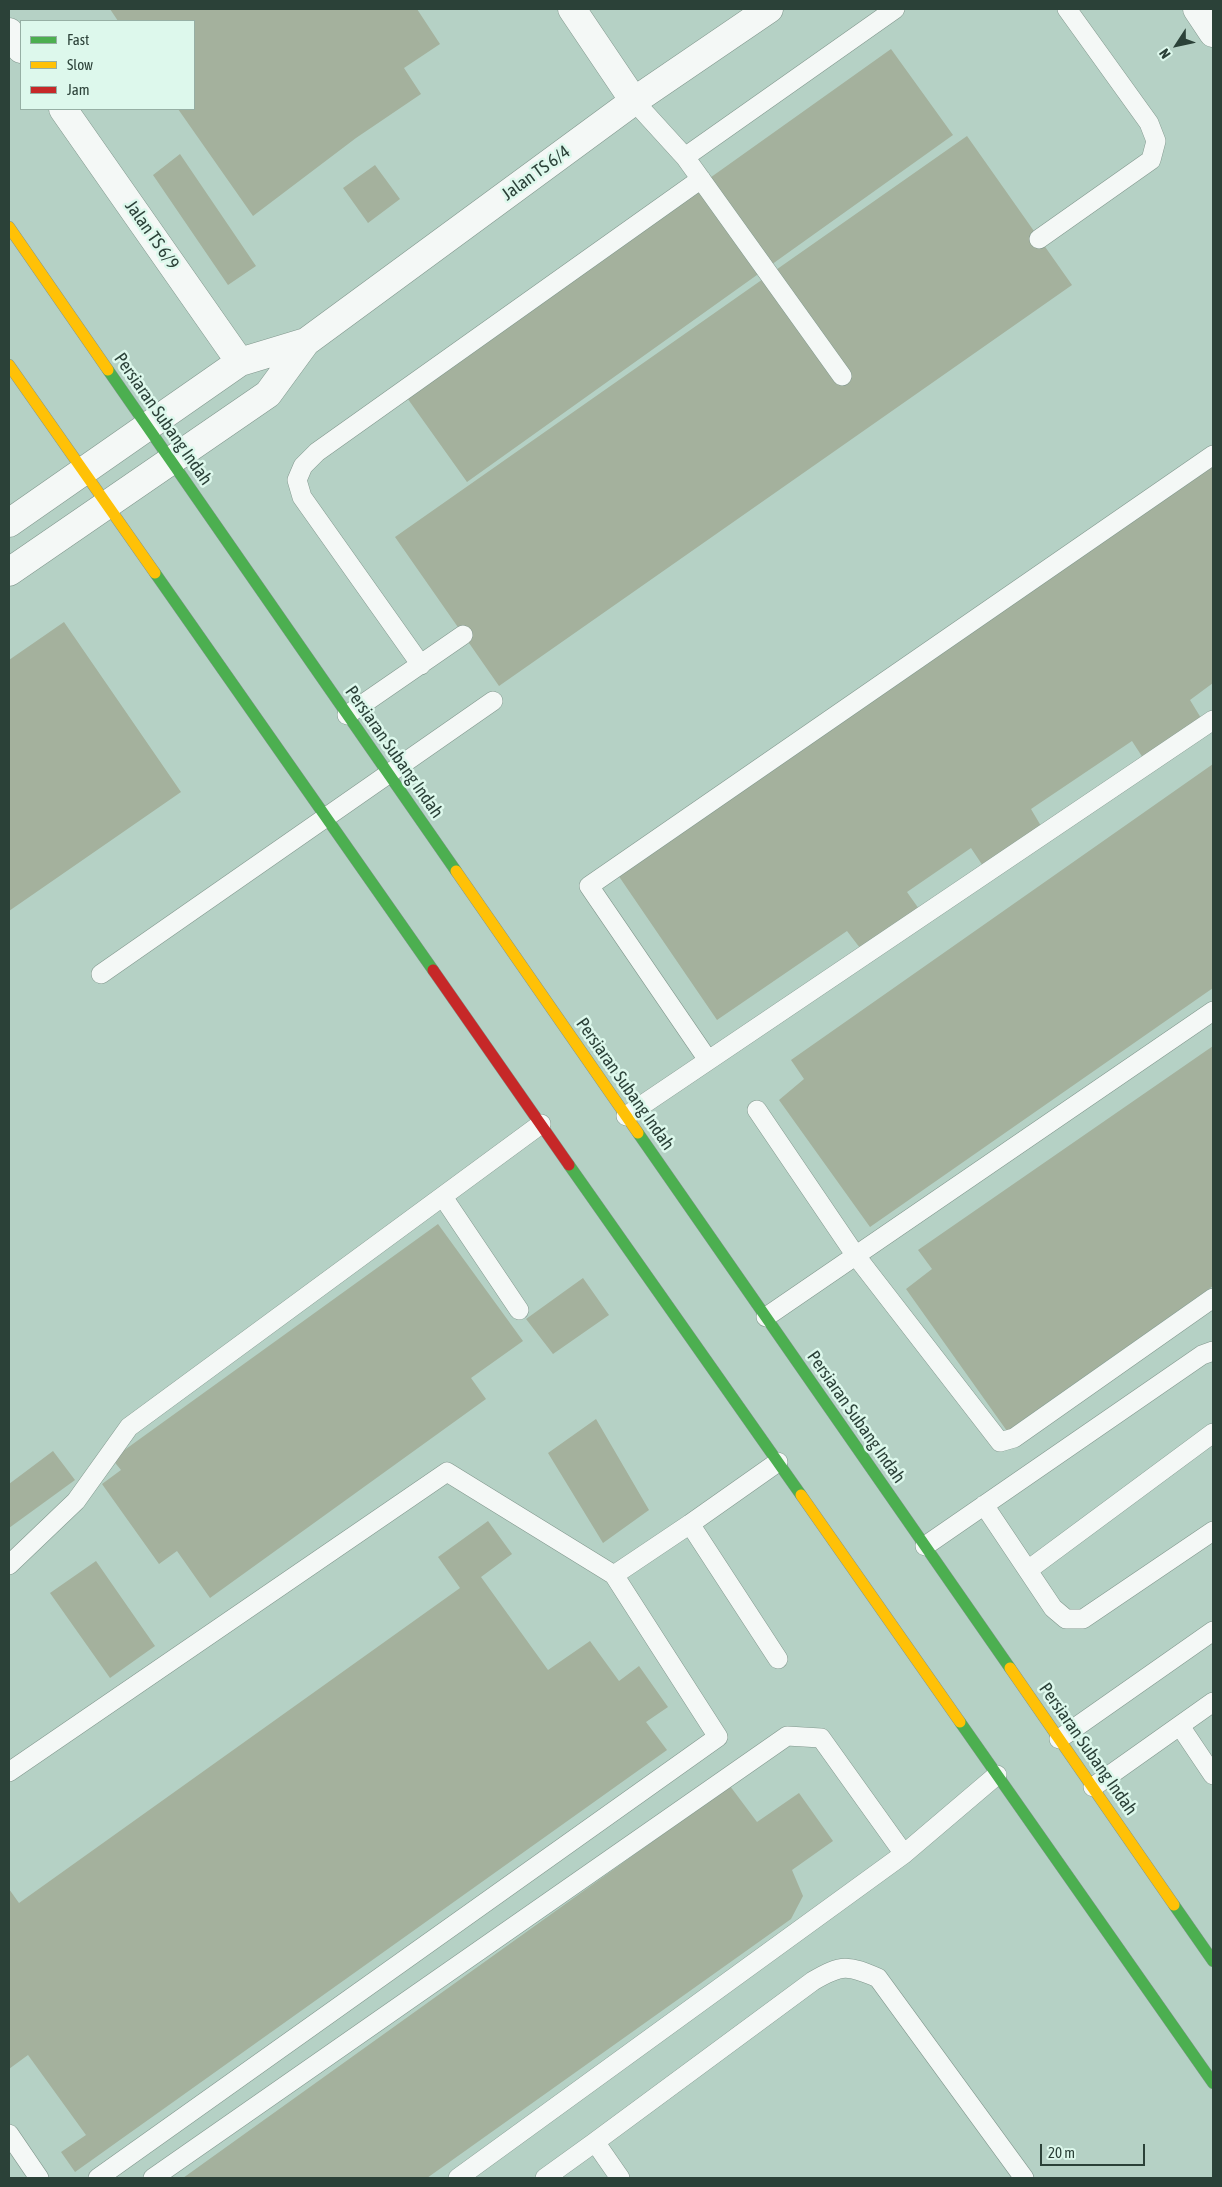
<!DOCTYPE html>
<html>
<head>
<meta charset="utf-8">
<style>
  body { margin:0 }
  #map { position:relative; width:1222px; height:2187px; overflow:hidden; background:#b5d1c5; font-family:"Asap Condensed",sans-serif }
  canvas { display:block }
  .frame { position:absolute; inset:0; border:10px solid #2b4138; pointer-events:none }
  .legend { position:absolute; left:20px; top:20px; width:175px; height:90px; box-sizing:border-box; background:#ddf8ec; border:1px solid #96afa4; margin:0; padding:6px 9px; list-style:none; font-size:15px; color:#2b4138 }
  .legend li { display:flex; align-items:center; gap:10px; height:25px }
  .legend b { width:25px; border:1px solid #96afa4 }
  .north { position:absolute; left:1152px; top:20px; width:50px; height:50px; -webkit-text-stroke:4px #ddf8ec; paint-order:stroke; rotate:235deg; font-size:14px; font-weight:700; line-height:20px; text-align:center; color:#2b4138 }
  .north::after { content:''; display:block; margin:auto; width:18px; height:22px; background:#2b4138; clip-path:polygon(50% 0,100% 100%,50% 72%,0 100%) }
  .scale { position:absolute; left:1040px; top:2144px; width:105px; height:22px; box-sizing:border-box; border:2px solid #2b4138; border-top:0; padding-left:6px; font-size:15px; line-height:18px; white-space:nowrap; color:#2b4138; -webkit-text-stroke:4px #ddf8ec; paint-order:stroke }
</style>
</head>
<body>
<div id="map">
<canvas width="1222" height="2187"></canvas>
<div class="frame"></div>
<ul class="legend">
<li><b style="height:6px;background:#4caf50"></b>Fast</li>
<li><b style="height:6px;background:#ffc107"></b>Slow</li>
<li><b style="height:6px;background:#c62828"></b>Jam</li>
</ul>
<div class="north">N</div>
<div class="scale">20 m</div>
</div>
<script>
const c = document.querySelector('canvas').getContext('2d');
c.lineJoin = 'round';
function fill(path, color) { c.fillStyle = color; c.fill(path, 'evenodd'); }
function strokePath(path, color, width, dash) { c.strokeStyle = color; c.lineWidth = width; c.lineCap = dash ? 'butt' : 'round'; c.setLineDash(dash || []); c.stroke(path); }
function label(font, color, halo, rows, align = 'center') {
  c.font = font + ' "Asap Condensed",sans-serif'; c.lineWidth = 5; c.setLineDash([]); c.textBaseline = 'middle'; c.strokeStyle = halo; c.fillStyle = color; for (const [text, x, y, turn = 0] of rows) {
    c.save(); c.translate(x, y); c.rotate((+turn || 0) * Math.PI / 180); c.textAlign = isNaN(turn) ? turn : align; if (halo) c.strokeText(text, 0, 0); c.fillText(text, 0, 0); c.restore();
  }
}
const building = new Path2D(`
  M110 9H417L440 44 404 68 421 94 356 138 253 216 178 109H194V21H118Z
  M891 49 953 135 467 482 405 395Z
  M967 136 1072 285 499 686 395 537Z
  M180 154 256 266 228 285 153 175Z
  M375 165 400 199 368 223 343 188Z
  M1213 463V683L1190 700 1201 718 1143 758 1132 741 1031 809 1041 826 983 866 971 848 907 892 919 909 860 948 847 931 717 1020 618 875Z
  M64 622 181 792 9 911V660Z
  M1213 764V988L870 1227 779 1100 804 1079 791 1060Z
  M1213 1046V1286L1007 1431 906 1289 932 1269 918 1250Z
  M438 1224 523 1341 471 1378 486 1399 210 1598 177 1551 159 1564 102 1484 121 1470 112 1459Z
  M583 1278 609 1315 553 1354 526 1319Z
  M596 1419 649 1510 603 1543 548 1453Z
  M53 1451 75 1480 9 1528V1484Z
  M488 1521 512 1554 481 1577 548 1670 590 1641 619 1681 639 1666 668 1707 646 1722 667 1750 75 2172 61 2152 86 2135 28 2055 9 2069V1889L19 1903 460 1588 438 1557Z
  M96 1561 155 1646 110 1678 50 1593Z
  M730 1786 757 1822 799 1793 833 1841 792 1870 803 1896 791 1919 427 2178H183Z`);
const lane = new Path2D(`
  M634 101 685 157 842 376
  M685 157 895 9
  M1039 239 1151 160 1156 141 1149 123 1067 9
  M421 665 302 497 297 480 303 466 317 452 701 179
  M347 715 463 635
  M101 974 493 701
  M708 1060 589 886 1213 455
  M757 1110 856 1256 1000 1442 1014 1438 1213 1298
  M626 1116 1213 720
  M443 1197 519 1310
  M766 1317 1213 1011
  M984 1505 1053 1608 1066 1619H1083L1213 1531
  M690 1524 778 1659
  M925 1546 1202 1355 1213 1351
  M9 1565 76 1501 129 1427 541 1124
  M1028 1570 1213 1433
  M1180 1726 1213 1775
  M1059 1739 1213 1631
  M9 1772 447 1472 614 1575
  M1093 1787 1213 1702
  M9 2134 39 2178
  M595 2142 813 1981C842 1964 848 1965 878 1978L1024 2178
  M98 2178 718 1737 614 1575 690 1524 778 1462
  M153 2178 787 1736 821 1738 904 1854
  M458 2178 904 1854 997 1775
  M545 2178 595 2142 620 2178`);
const street = new Path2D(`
  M572 9 634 101
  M1197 9 1213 33
  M9 32 21 49
  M63 109 240 362
  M9 523 240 362 306 342
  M9 572 268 394 306 342 634 101 769 9`);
const fast = new Path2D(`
  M108 370 456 871
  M155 573 433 970
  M638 1133 1010 1668
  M569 1165 801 1495
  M960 1722 1213 2083
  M1174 1905 1213 1961`);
const slow = new Path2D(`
  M9 227 108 370
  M9 365 155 573
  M456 871 638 1133
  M801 1495 960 1722
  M1010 1668 1174 1905`);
const jam = new Path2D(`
  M433 970 569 1165`);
const streetNames = [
  ["Jalan TS 6/4",536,173,-36],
  ["Jalan TS 6/9",152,235,55],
  ["Persiaran Subang Indah",163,419,55],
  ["Persiaran Subang Indah",394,752,55],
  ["Persiaran Subang Indah",625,1084,55],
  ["Persiaran Subang Indah",856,1417,55],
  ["Persiaran Subang Indah",1088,1749,55]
];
fill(building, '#a4b19d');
strokePath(lane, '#81978d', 20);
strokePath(street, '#81978d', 29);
strokePath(fast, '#81978d', 12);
strokePath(slow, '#81978d', 12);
strokePath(jam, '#81978d', 12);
strokePath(lane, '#f4f8f6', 19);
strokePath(street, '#f4f8f6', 28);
strokePath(fast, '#4caf50', 11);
strokePath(slow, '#ffc107', 11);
strokePath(jam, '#c62828', 11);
label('18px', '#2b4138', '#ddf8ec', streetNames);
</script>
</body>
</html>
